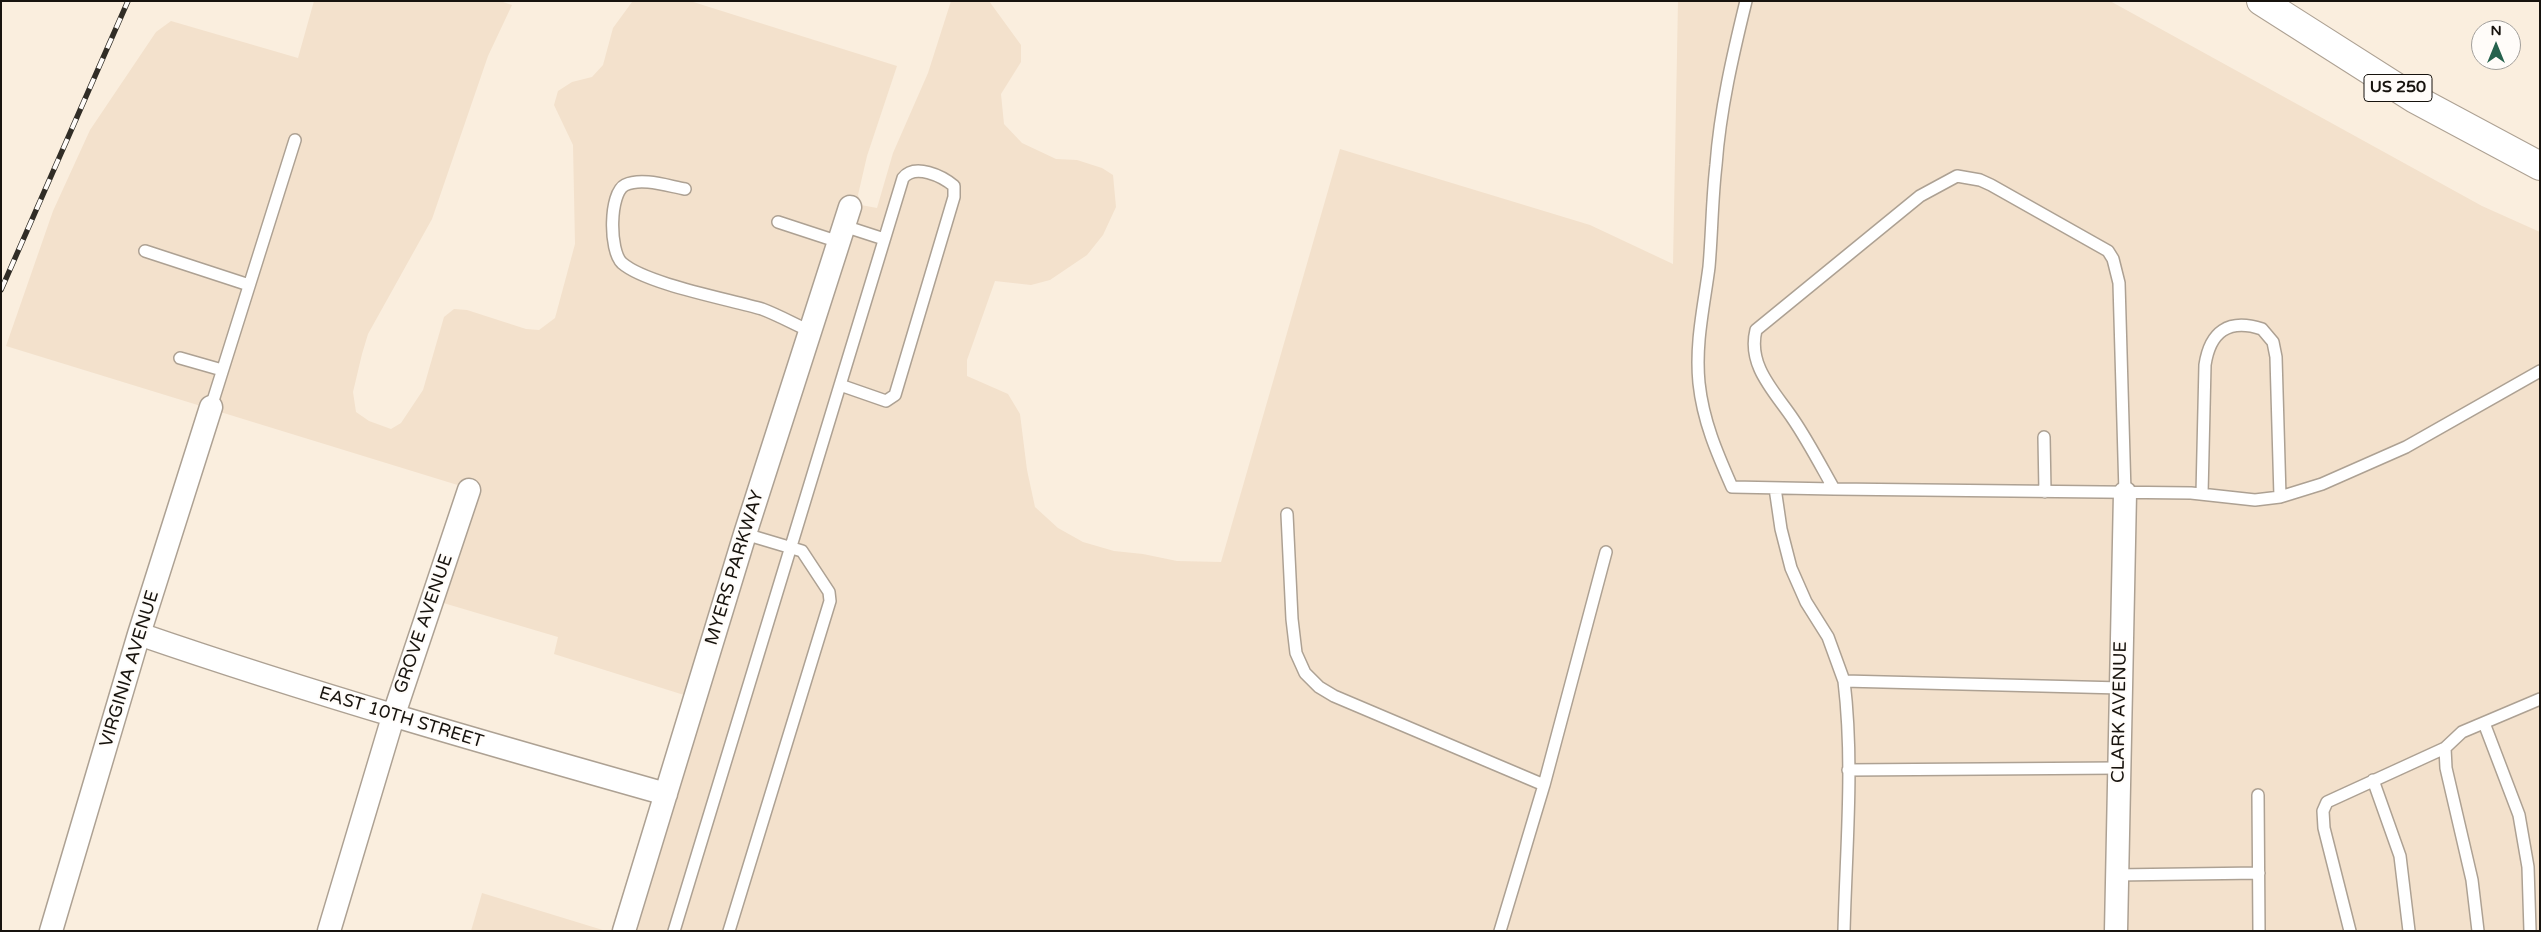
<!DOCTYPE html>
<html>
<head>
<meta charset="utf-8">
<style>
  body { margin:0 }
  #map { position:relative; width:2541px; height:932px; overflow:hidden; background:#faeede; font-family:"Varela Round",sans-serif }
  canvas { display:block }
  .frame { position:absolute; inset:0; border:2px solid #17130e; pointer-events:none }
  .north { position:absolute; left:2471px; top:20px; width:50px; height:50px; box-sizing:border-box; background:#fffcf9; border:1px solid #a29f9b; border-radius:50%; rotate:0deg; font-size:14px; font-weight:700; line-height:20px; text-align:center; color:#17130e }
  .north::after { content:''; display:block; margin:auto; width:18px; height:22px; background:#26624d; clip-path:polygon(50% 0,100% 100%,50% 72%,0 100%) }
</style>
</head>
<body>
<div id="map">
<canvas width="2541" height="932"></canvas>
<div class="frame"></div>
<div class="north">N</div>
</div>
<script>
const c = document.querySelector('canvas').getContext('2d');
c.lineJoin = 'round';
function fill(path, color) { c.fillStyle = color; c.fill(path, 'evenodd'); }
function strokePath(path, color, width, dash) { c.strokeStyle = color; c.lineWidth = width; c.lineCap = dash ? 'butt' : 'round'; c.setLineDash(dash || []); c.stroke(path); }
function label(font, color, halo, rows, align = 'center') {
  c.font = font + ' "Varela Round",sans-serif'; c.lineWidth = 4; c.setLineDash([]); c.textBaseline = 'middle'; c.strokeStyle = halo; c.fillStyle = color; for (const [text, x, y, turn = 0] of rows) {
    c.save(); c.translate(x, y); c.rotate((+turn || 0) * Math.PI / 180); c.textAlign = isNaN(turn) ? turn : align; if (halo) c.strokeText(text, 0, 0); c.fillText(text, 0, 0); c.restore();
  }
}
const built = new Path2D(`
  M314 1H500L512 5 488 56 432 219 368 334 362 354 353 392 356 412 369 421 391 429 401 423 423 390 444 317 454 309 467 310 526 329 539 330 555 318 575 244 573 145 554 105 558 91 572 82 592 77 603 65 613 28 632 2 690 1 897 66 867 156 858 195 861 205 877 208 893 153 928 73 951 1H989L1021 45V62L1001 94 1004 124 1022 143 1056 159 1077 160 1102 168 1113 175 1116 207 1103 235 1087 255 1050 280 1031 285 995 281 967 360V376L1008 394 1020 414 1027 470 1035 507 1058 528 1083 542 1114 551 1143 554 1177 561 1221 562 1340 149 1590 225 1673 264 1678 1H2110L2482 206 2540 232V931H611L684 695 554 654 558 637 440 602 477 491 6 346 53 211 90 130 156 32 171 21 298 58Z
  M482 893 606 931H471Z`);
const service = new Path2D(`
  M1746 1C1733 54 1720 110 1716 165 1712 199 1712 233 1709 267 1704 306 1695 343 1699 383 1703 421 1717 453 1732 487L1834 489
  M685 189C668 186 642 177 625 185 609 193 609 251 622 263 646 284 728 299 762 309 778 315 794 324 810 331
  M778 222 839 242
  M844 226 884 239
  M145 251 249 285
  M180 358 222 370
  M211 407 295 140
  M2044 437 2045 492
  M1775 488 1781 529 1791 568 1806 602 1828 637 1844 681 2121 688
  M2125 493 2119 283 2113 259 2108 251 1991 185 1980 180 1957 176 1920 196 1756 330C1747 366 1775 392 1793 419 1808 441 1821 466 1834 489L2191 493 2255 500 2280 497 2322 484 2406 447 2540 371
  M2202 494 2205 365C2210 332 2228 318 2262 329L2273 342 2276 357 2280 497
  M1287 514 1292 619 1296 653 1305 673 1319 687 1334 696 1544 785
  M1844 681C1854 764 1846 848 1844 931
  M2484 723 2519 815 2528 867 2530 931
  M2445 748 2446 768 2472 880 2478 931
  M1848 770 2119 768
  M2373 780 2400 856 2409 931
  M2258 795 2259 931
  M2116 875 2259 873
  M674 931C750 680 827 429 903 178 915 163 942 176 954 186V197L895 395 886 401 840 385
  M729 931 830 601 829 592 802 551 745 534
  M1500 931 1544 785 1606 552
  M2350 931 2324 828 2323 811 2327 802 2445 748 2462 732 2540 699`);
const minor = new Path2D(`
  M139 634C313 694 489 744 666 794
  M51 931 139 634 211 407
  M329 931 393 717 469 490
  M624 931 745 534 850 207
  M2116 931 2125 493`);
const trunk = new Path2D(`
  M2261 1 2415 99 2540 166`);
const rail = new Path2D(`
  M1 290 128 1`);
const shields = [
  [2398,88,68]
];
const shieldNames = [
  ["US 250",2398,88]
];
const streetNames = [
  ["MYERS PARKWAY",735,568,-73],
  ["GROVE AVENUE",424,624,-71],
  ["VIRGINIA AVENUE",130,669,-73],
  ["CLARK AVENUE",2120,712,-89],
  ["EAST 10TH STREET",401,718,17]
];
fill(built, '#f3e1cc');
strokePath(service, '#ada193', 14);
strokePath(minor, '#ada193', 25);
strokePath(trunk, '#ada193', 30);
strokePath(service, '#fff', 11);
strokePath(minor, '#fff', 22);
strokePath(trunk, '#fff', 28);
strokePath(rail, '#312d26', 5.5);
strokePath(rail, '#fffcf9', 4, [11]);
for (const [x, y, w] of shields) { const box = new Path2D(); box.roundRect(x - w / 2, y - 13.5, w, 27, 4); c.fillStyle = '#fffcf9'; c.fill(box); strokePath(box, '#17130e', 1); }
label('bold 16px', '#17130e', null, shieldNames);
label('18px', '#17130e', '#fffcf9', streetNames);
</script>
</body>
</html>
